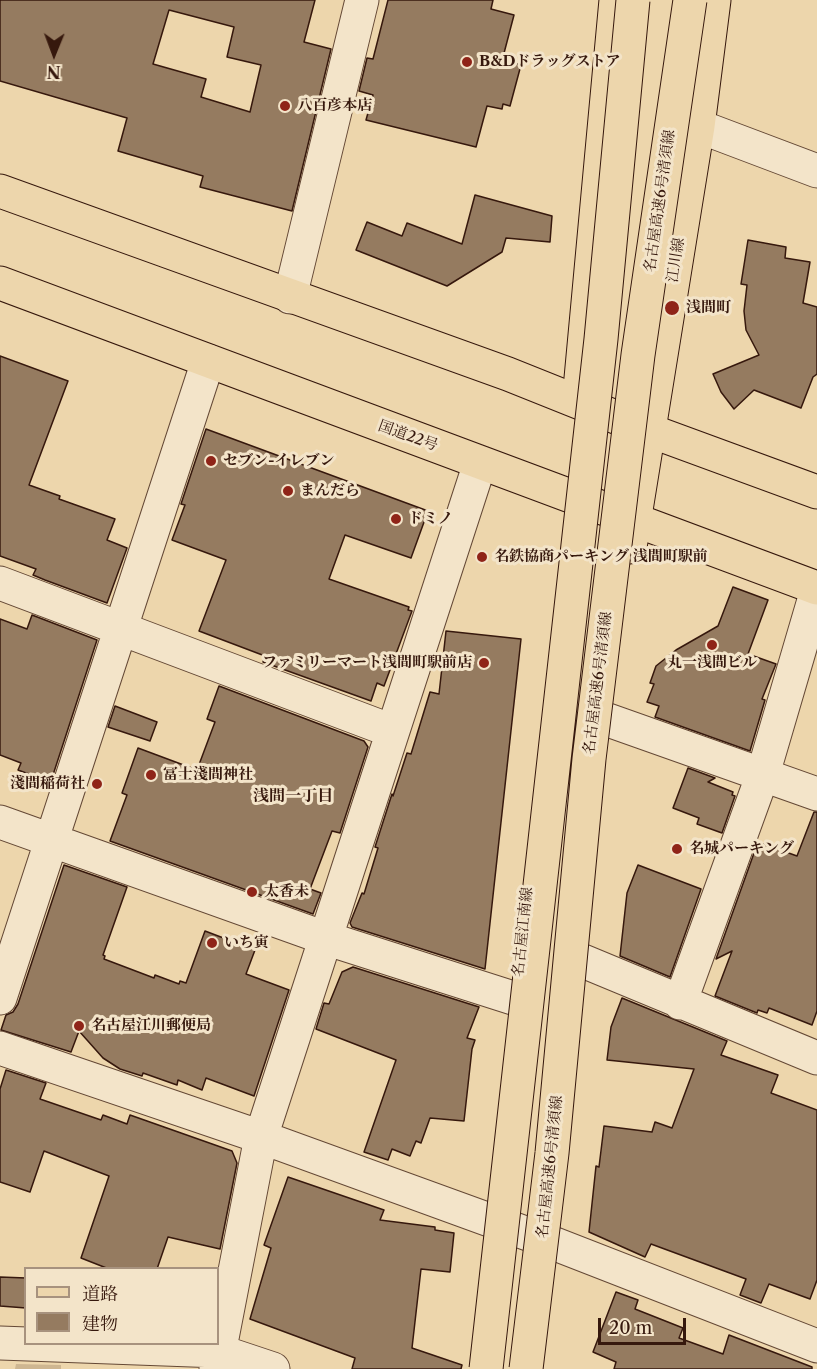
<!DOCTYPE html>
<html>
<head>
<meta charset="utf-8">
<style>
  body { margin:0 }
  #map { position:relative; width:817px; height:1369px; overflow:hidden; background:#edd6ac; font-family:"Libre Caslon Text","Noto Serif JP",serif }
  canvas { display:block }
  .legend { position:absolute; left:24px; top:1267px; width:195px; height:78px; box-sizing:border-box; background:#f3e4c9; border:2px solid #a7927e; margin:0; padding:8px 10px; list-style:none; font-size:18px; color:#36180d }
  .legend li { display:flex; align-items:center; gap:12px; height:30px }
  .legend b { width:30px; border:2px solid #a7927e }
  .north { position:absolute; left:24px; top:24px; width:60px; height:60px; -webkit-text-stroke:4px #f3e4c9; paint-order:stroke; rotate:181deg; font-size:16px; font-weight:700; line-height:24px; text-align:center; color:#36180d }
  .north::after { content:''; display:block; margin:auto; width:21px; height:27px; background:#36180d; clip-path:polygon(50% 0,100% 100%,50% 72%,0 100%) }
  .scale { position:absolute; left:598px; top:1318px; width:88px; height:27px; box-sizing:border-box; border:3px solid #36180d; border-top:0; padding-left:8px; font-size:18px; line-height:21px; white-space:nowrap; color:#36180d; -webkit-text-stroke:4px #f3e4c9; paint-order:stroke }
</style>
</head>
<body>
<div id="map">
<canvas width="817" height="1369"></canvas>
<ul class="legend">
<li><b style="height:8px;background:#edd6ac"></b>道路</li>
<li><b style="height:16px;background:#957b60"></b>建物</li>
</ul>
<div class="north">N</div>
<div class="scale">20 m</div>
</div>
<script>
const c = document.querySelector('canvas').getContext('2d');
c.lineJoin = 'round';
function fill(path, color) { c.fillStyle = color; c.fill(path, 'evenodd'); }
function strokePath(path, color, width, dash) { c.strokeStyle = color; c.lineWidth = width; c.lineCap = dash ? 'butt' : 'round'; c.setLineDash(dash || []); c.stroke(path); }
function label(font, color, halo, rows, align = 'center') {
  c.font = font + ' "Libre Caslon Text","Noto Serif JP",serif'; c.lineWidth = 6; c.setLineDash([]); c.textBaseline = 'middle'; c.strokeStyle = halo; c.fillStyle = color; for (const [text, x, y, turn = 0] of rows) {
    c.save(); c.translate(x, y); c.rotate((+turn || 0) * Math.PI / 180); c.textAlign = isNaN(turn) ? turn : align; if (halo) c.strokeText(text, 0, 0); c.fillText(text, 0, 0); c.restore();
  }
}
const green = new Path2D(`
  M16 1364 61 1365V1369H15Z`);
const building = new Path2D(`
  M0 0H315L304 42 331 49 292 211 200 187 203 176 118 151 127 118 0 81ZM169 10 234 27 227 57 261 65 250 112 201 97 206 79 153 64Z
  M388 0H493L491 9 514 15 503 57 516 60 515 63 521 65 510 106 503 104 502 109 487 106 476 147 366 120 373 95 359 91 367 58 373 59Z
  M475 195 552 216 550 242 506 238 502 252 447 286 356 250 367 222 402 236 407 223 462 244Z
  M748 240 786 247 785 258 810 262 803 303 817 307V374L813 377 801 408 754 390 734 409 721 392 713 374 759 355 746 330 744 311 747 285 741 284Z
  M0 356 68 381 29 485 60 496 59 499 115 519 107 540 127 548 107 603 45 580 33 575 36 569 0 556Z
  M206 429 428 511 411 558 345 535 329 579 409 607 408 610 412 611 384 686 377 683 371 701 263 662 265 656 199 631 226 560 172 540 185 505 181 504Z
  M733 587 768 600 748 654 776 664 762 699 765 700 750 751 655 717 659 706 647 702 654 684 650 683 656 666 676 650 718 626Z
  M32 615 97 640 52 778 43 775 42 779 18 770 21 763 0 755V619L27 629Z
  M446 631 521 639 485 969 352 927 350 923 362 893 364 894 378 848 375 847 392 794 393 796 407 753 411 754 430 692 439 694Z
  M219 686 364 741 368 747 340 833 332 831 310 889 321 893 313 914 110 841 127 795 122 793 138 748 197 770 215 722 207 719Z
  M115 706 157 722 150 741 108 727Z
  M688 768 715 778 708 782 733 792 732 795 735 796 722 833 697 824 699 818 673 808Z
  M814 812H817V1011L812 1025 769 1008 767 1013 758 1010 757 1013 715 996 732 951 716 959 758 842 797 856Z
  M64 865 127 887 103 955 105 956 104 959 154 978 155 975 179 984 180 981 186 983 205 931 255 950 246 974 289 990 254 1096 206 1078 202 1090 178 1080 177 1085 143 1073 142 1076 120 1069 103 1058 79 1031 71 1052 1 1030 6 1015 13 1012 18 1004Z
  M638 865 701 889 670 977 620 956 627 893Z
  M353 967 479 1007 467 1038 475 1040 472 1049 464 1121 430 1118 421 1143 416 1141 410 1156 392 1149 388 1160 364 1152 396 1060 316 1029 324 1003 329 1004 342 972Z
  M622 998 727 1041 721 1055 778 1075 771 1093 817 1110V1280L810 1299 769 1284 761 1303 740 1295 746 1279 651 1244 645 1257 589 1232 596 1166 599 1167 604 1126 652 1132 655 1122 672 1128 694 1069 607 1060 611 1027Z
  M6 1070 46 1083 40 1099 101 1120 103 1115 127 1124 130 1115 232 1151 237 1163 220 1249 168 1237 157 1269H109L81 1258 109 1176 44 1151 30 1192 0 1182V1089Z
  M288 1177 384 1210 380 1220 435 1227V1230L454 1233 450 1272 421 1269 412 1348 462 1365 461 1369H352L355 1358 250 1319 271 1248 264 1245Z
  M0 1277 26 1278V1308L0 1306Z
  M616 1292 638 1300 635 1309 683 1328 679 1338 723 1354 729 1335 812 1367V1369H614L616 1362 593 1352Z`);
const minor = new Path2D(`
  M698 126 817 171
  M290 297 362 0
  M0 583 392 731
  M608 720 817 794
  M0 822 325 938 516 999
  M583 961 817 1058
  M0 998 208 361
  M680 1003 763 774 817 590
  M0 1048 261 1137 550 1242 817 1346
  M0 1343 219 1351 273 1369
  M216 1369 261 1137 480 463`);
const major = new Path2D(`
  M580 389 616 0
  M630 547 698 126 714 0`);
const highway = new Path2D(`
  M0 191 508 374 648 430 817 492
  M0 283 817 588`);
const highwayBridge = new Path2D(`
  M486 1369 601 339 633 0
  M526 1369 552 1153 589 759 638 355 690 0`);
const markers = [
  [467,62,6,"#8f2418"],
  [285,106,6,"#8f2418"],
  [672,308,8,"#8f2418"],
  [211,461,6,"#8f2418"],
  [288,491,6,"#8f2418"],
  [396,519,6,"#8f2418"],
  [482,557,6,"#8f2418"],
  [712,645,6,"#8f2418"],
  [484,663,6,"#8f2418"],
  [151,775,6,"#8f2418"],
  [97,784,6,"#8f2418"],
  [677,849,6,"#8f2418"],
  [252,892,6,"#8f2418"],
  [212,943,6,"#8f2418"],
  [79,1026,6,"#8f2418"]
];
const poiNames = [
  ["B&Dドラッグストア",479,62],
  ["八百彦本店",297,106],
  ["浅間町",686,308],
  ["セブン-イレブン",223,461],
  ["まんだら",300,491],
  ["ドミノ",408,519],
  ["名鉄協商パーキング 浅間町駅前",494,557],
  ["ファミリーマート浅間町駅前店",472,663,"right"],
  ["丸一浅間ビル",712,663,"center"],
  ["冨士淺間神社",163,775],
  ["淺間稲荷社",85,784,"right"],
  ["名城パーキング",689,849],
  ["太香未",264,892],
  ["いち寅",224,943],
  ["名古屋江川郵便局",91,1026]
];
const streetNames = [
  ["名古屋高速6号清須線",660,201,-82],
  ["江川線",676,260,-81],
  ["国道22号",408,436,20],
  ["名古屋高速6号清須線",598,683,-83],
  ["名古屋江南線",523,932,-84],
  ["名古屋高速6号清須線",550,1167,-84]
];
const neighbourhoodNames = [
  ["浅間一丁目",293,796]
];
fill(green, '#ceb691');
fill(building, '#957b60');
strokePath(building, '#36180d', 1.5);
strokePath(minor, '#644835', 35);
strokePath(major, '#36180d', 35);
strokePath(highway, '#36180d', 35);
strokePath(minor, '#f3e4c9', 33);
strokePath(major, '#edd6ac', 33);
strokePath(highway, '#edd6ac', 33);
strokePath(highwayBridge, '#36180d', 35, []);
strokePath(highwayBridge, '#edd6ac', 33);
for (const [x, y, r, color] of markers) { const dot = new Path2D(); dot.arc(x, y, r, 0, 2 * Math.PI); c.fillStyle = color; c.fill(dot); strokePath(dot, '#f3e4c9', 2); }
label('bold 15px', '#36180d', '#f3e4c9', poiNames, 'left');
label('15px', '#36180d', '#f3e4c9', streetNames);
label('bold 16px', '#36180d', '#f3e4c9', neighbourhoodNames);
</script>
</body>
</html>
